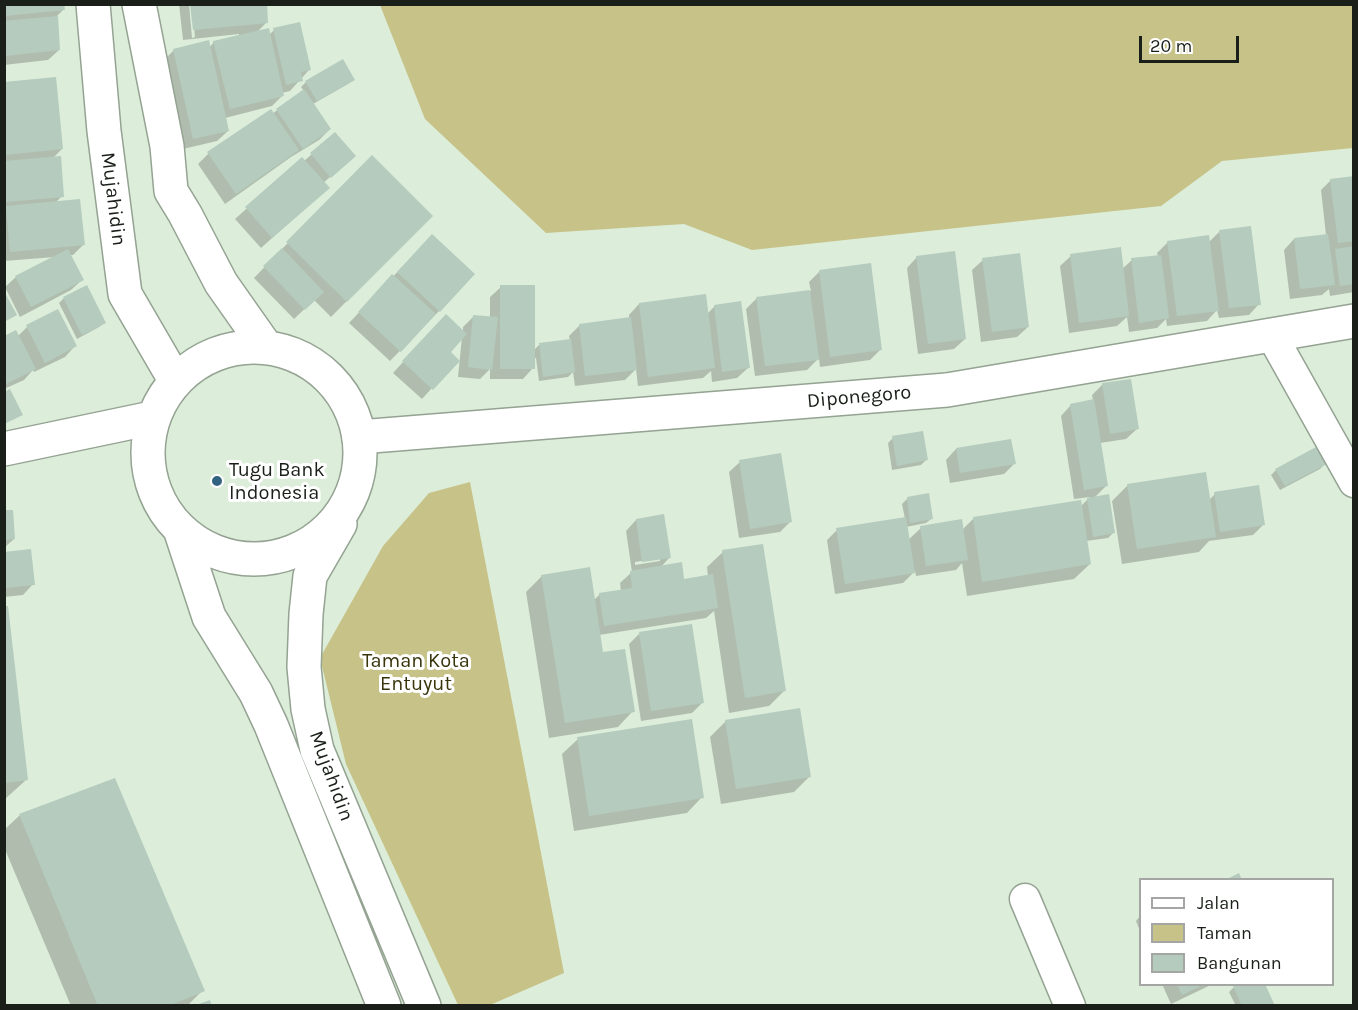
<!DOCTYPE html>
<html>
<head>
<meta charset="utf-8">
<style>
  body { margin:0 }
  #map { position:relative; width:1358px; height:1010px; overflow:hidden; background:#dcedda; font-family:Karla,sans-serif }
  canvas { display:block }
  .frame { position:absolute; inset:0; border:6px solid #1a2019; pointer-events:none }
  .legend { position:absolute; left:1139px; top:878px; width:195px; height:108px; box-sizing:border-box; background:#fff; border:2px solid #a3a6a3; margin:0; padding:8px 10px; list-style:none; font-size:18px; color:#1a2019 }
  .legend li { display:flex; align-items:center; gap:12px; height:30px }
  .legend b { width:30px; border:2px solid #a3a6a3 }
  .scale { position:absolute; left:1139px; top:36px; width:100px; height:27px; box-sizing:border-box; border:3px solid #1a2019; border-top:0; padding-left:8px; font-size:18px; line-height:21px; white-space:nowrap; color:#1a2019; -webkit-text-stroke:4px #fff; paint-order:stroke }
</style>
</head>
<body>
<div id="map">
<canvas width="1358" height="1010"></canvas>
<div class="frame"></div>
<ul class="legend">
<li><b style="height:8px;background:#fff"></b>Jalan</li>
<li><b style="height:16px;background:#c7c287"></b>Taman</li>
<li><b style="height:16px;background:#b4cbbe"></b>Bangunan</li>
</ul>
<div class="scale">20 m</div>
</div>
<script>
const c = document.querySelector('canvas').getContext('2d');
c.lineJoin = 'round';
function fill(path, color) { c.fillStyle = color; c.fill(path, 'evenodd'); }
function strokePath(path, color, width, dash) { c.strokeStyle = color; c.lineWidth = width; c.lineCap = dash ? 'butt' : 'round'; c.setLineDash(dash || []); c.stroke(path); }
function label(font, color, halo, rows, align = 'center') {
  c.font = font + ' Karla,sans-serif'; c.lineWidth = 6; c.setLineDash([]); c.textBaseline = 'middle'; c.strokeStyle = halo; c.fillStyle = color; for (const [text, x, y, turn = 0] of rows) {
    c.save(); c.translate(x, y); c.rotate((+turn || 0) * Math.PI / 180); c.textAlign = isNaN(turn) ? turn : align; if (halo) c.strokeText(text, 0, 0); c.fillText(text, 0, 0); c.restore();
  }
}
const green = new Path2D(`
  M380 5H1353V148L1222 161 1161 206 752 250 684 224 546 233 425 119Z
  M470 482 564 973 490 1005H458L346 764 320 658 383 546 429 493Z`);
const shadow = new Path2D(`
  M4 4 63 10 56 17 59 50 48 60 4 65Z
  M179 4H189L192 38 195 37 192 4 267 22 257 32 269 35 274 30 309 70 290 91 282 93V96L272 106 225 118 228 131 217 141 183 149 163 61 174 50 209 48 214 42 239 36V34L183 40Z
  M353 79 348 84 313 104 330 129 319 140 291 157 225 204 198 164 208 154 272 114 304 91 301 87 306 82Z
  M4 83 62 149 52 159 62 196 55 203 84 244 73 255H69L82 280 71 290 20 317 5 287 16 277 55 257 4 261Z
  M335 134 349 161 323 183 317 198 261 248 235 219 302 159 304 161Z
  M371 157 431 216 331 317 314 300 294 319 254 278Z
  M1354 177V292L1330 296 1329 289 1322 295 1290 299 1284 250 1294 239 1326 235 1321 190 1331 180Z
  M1219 232 1259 304 1249 315 1219 318 1217 310 1207 321 1167 326 1166 319 1157 328 1129 332 1127 317 1117 326 1069 333 1060 266 1071 256 1122 269 1132 260 1158 256 1157 253 1168 242H1209Z
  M421 247 439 311 390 361 349 323Z
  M917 257 965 339 954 349 918 354 907 268Z
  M983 260 1028 327 1017 337 981 342 972 270Z
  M820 271 880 350 870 360 820 367 819 358 807 370 755 376 746 309 757 298 811 291 809 282Z
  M86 287 104 323 99 327 77 339 59 303 64 298Z
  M501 287 533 351 539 345 570 341 569 336 580 325 629 319V315L639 304 707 314 715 306 748 368 737 378 712 382 711 371 703 378 638 386 636 369 625 380 575 386 573 372 568 377 539 381 536 358H533V368L523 379H490V369L480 379 458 377 462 337 448 352 432 388 422 399 393 373 435 327 463 332V327L474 316 490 318V297Z
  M27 327 75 346 65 357 34 372 33 370 24 380 4 389V338L18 336Z
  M1103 384 1137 429 1126 439 1100 443 1107 485 1094 498 1113 533 1108 538 1086 541 1090 564 1074 579 967 596 962 563 956 570 916 576 915 571 903 583 835 594 827 540 837 530 905 519 902 504 907 499 931 519 926 523 906 527 908 540 921 528 962 530 973 519 1081 506 1090 497 1074 499 1061 416 1071 405 1093 401 1092 395Z
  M893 438 926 460 921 465 892 470 888 443Z
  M956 449 1014 464 1004 474 950 483 946 460Z
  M740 462 791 521 780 532 739 538 729 472Z
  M1325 464 1320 469 1280 490 1271 475 1276 470Z
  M1127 486 1209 500 1215 494 1264 524 1253 535 1209 541 1199 552 1122 564 1112 501Z
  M4 512 14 539 4 548Z
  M636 520 670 557 660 568 683 581 708 577 707 567 723 552 784 691 769 706 729 713 714 611 706 618 599 635 602 654 633 711 618 727 549 738 526 592 542 576 594 600 600 594 621 591 620 583 632 572 626 531ZM660 558V561L635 565V562Z
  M4 553 33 584 23 595 4 597Z
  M4 608 26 780 4 800Z
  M639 634 703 702 692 713 641 721 629 644Z
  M726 721 809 777 794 792 721 804 710 737Z
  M578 739 702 797 687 813 574 831 562 754Z
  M114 780 203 990 187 1006H71L4 847V830L19 816Z
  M1140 916V931L1136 921Z
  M1162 984H1213L1171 1004Z
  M1234 987 1273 1006H1236L1229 992Z`);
const building = new Path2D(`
  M4 4H64L65 10 4 16Z
  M190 4H267L268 23 193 30Z
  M58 16 60 50 4 56V21Z
  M300 22 311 70 301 72 303 81 286 85 273 28Z
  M269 28 284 96 230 109 213 41Z
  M209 40 229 131 193 139 173 49Z
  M343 59 355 80 317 101 305 81Z
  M56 77 63 149 4 155V82Z
  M304 89 331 129 303 149 276 109Z
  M271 109 299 150 236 194 207 152Z
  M335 132 356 156 331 178 310 153Z
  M372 155 433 216 347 302 286 242Z
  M61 156 64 197 5 202V161Z
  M302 157 330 188 272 238 245 207Z
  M1354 176V241L1338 243 1330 179Z
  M80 199 85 245 10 252 6 206Z
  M1251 226 1261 305 1229 308 1219 230Z
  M432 234 475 274 440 312 397 272Z
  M1328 234 1335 285 1300 289 1294 238Z
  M1209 235 1219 311 1177 316 1167 241Z
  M1354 246V284L1340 286 1335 249Z
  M1121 247 1129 316 1079 323 1070 254Z
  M282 248 324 292 305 310 263 266Z
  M68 249 84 280 31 307 15 276Z
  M955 251 966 339 928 344 916 256Z
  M1020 253 1029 327 992 332 982 258Z
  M1161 255 1169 318 1139 323 1131 258Z
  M871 263 882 350 830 357 819 270Z
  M392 274 436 314 401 352 358 312Z
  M87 285 106 323 82 335 63 297Z
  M500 285H535V369H500Z
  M810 290 819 360 765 366 756 297Z
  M4 291 17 315 4 322Z
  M706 294 715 368 648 377 639 303Z
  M741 301 750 368 722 372 714 305Z
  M58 309 77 346 45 363 26 325Z
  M446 314 467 334 451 352 460 361 433 390 402 361Z
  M473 315 498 317 492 370 468 367Z
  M631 317 637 370 585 376 579 324Z
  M16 330 36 369 4 385V336Z
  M571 339 575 372 543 377 539 343Z
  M1131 379 1139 429 1110 434 1102 383Z
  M10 389 23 415 4 424V392Z
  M1094 399 1108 486 1084 490 1070 404Z
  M923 431 928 460 897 466 892 436Z
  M1011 439 1016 464 960 473 956 448Z
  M1318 446 1327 464 1285 486 1275 469Z
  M781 453 792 522 750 529 739 460Z
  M1206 472 1216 537 1137 549 1127 484Z
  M1259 485 1265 525 1220 532 1214 492Z
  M929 493 933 519 910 523 907 497Z
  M1109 494 1115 533 1093 537 1087 498Z
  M1081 500 1091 564 982 582 973 517Z
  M4 510H13L15 539 4 540Z
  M664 514 671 558 642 562 636 519Z
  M906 517 915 573 845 584 836 528Z
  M962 519 968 560 926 566 920 526Z
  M763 544 786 691 745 698 722 550Z
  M31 549 35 585 4 588V552Z
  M682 562 684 579 713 574 718 608 604 626 599 593 632 588 630 571Z
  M590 567 603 652 625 649 635 712 565 723 541 575Z
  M4 606H8L28 780 4 783Z
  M692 624 704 703 651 711 639 632Z
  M800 708 811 777 736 789 725 720Z
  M692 719 704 798 589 816 577 737Z
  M115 778 205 991 168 1006H98L19 814Z
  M1239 873 1242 880H1225Z
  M1177 984H1204L1182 995Z
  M1236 984H1265L1275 1006H1242L1233 986Z
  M210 1000 212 1006H196V1005Z`);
const minor = new Path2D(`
  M1271 334 1354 482
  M1025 899 1070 1006`);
const tertiary = new Path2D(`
  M359 437 947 390 1354 321
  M4 449 152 418`);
const primary = new Path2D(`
  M93 4 104 131 125 294 175 380
  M139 4 167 146 171 191 185 214 221 283 266 347
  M148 453a106 106 0 1 1 212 0a106 106 0 1 1-212 0Z
  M340 524 310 576 306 614 304 667 308 709 317 750 424 1006
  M181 532 209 617 256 693 271 725 384 1006`);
const markers = [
  [217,481,6,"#326482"]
];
const streetNames = [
  ["Mujahidin",113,199,83],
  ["Diponegoro",859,397,-5],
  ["Mujahidin",331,776,70]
];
const poiNames = [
  ["Tugu Bank",229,470],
  ["Indonesia",229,493]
];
const parkNames = [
  ["Taman Kota",416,661],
  ["Entuyut",416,684]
];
fill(green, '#c7c287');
fill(shadow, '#0003');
fill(building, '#b4cbbe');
strokePath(minor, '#94a392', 33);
strokePath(tertiary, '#94a392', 36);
strokePath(primary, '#94a392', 36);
strokePath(minor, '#fff', 30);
strokePath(tertiary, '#fff', 33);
strokePath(primary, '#fff', 33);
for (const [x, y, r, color] of markers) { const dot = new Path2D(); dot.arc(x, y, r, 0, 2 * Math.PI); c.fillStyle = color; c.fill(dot); strokePath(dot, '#fff', 2); }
label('20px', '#1a2019', '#fff', streetNames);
label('20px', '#1a2019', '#fff', poiNames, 'left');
label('20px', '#38340b', '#fff', parkNames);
</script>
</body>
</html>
